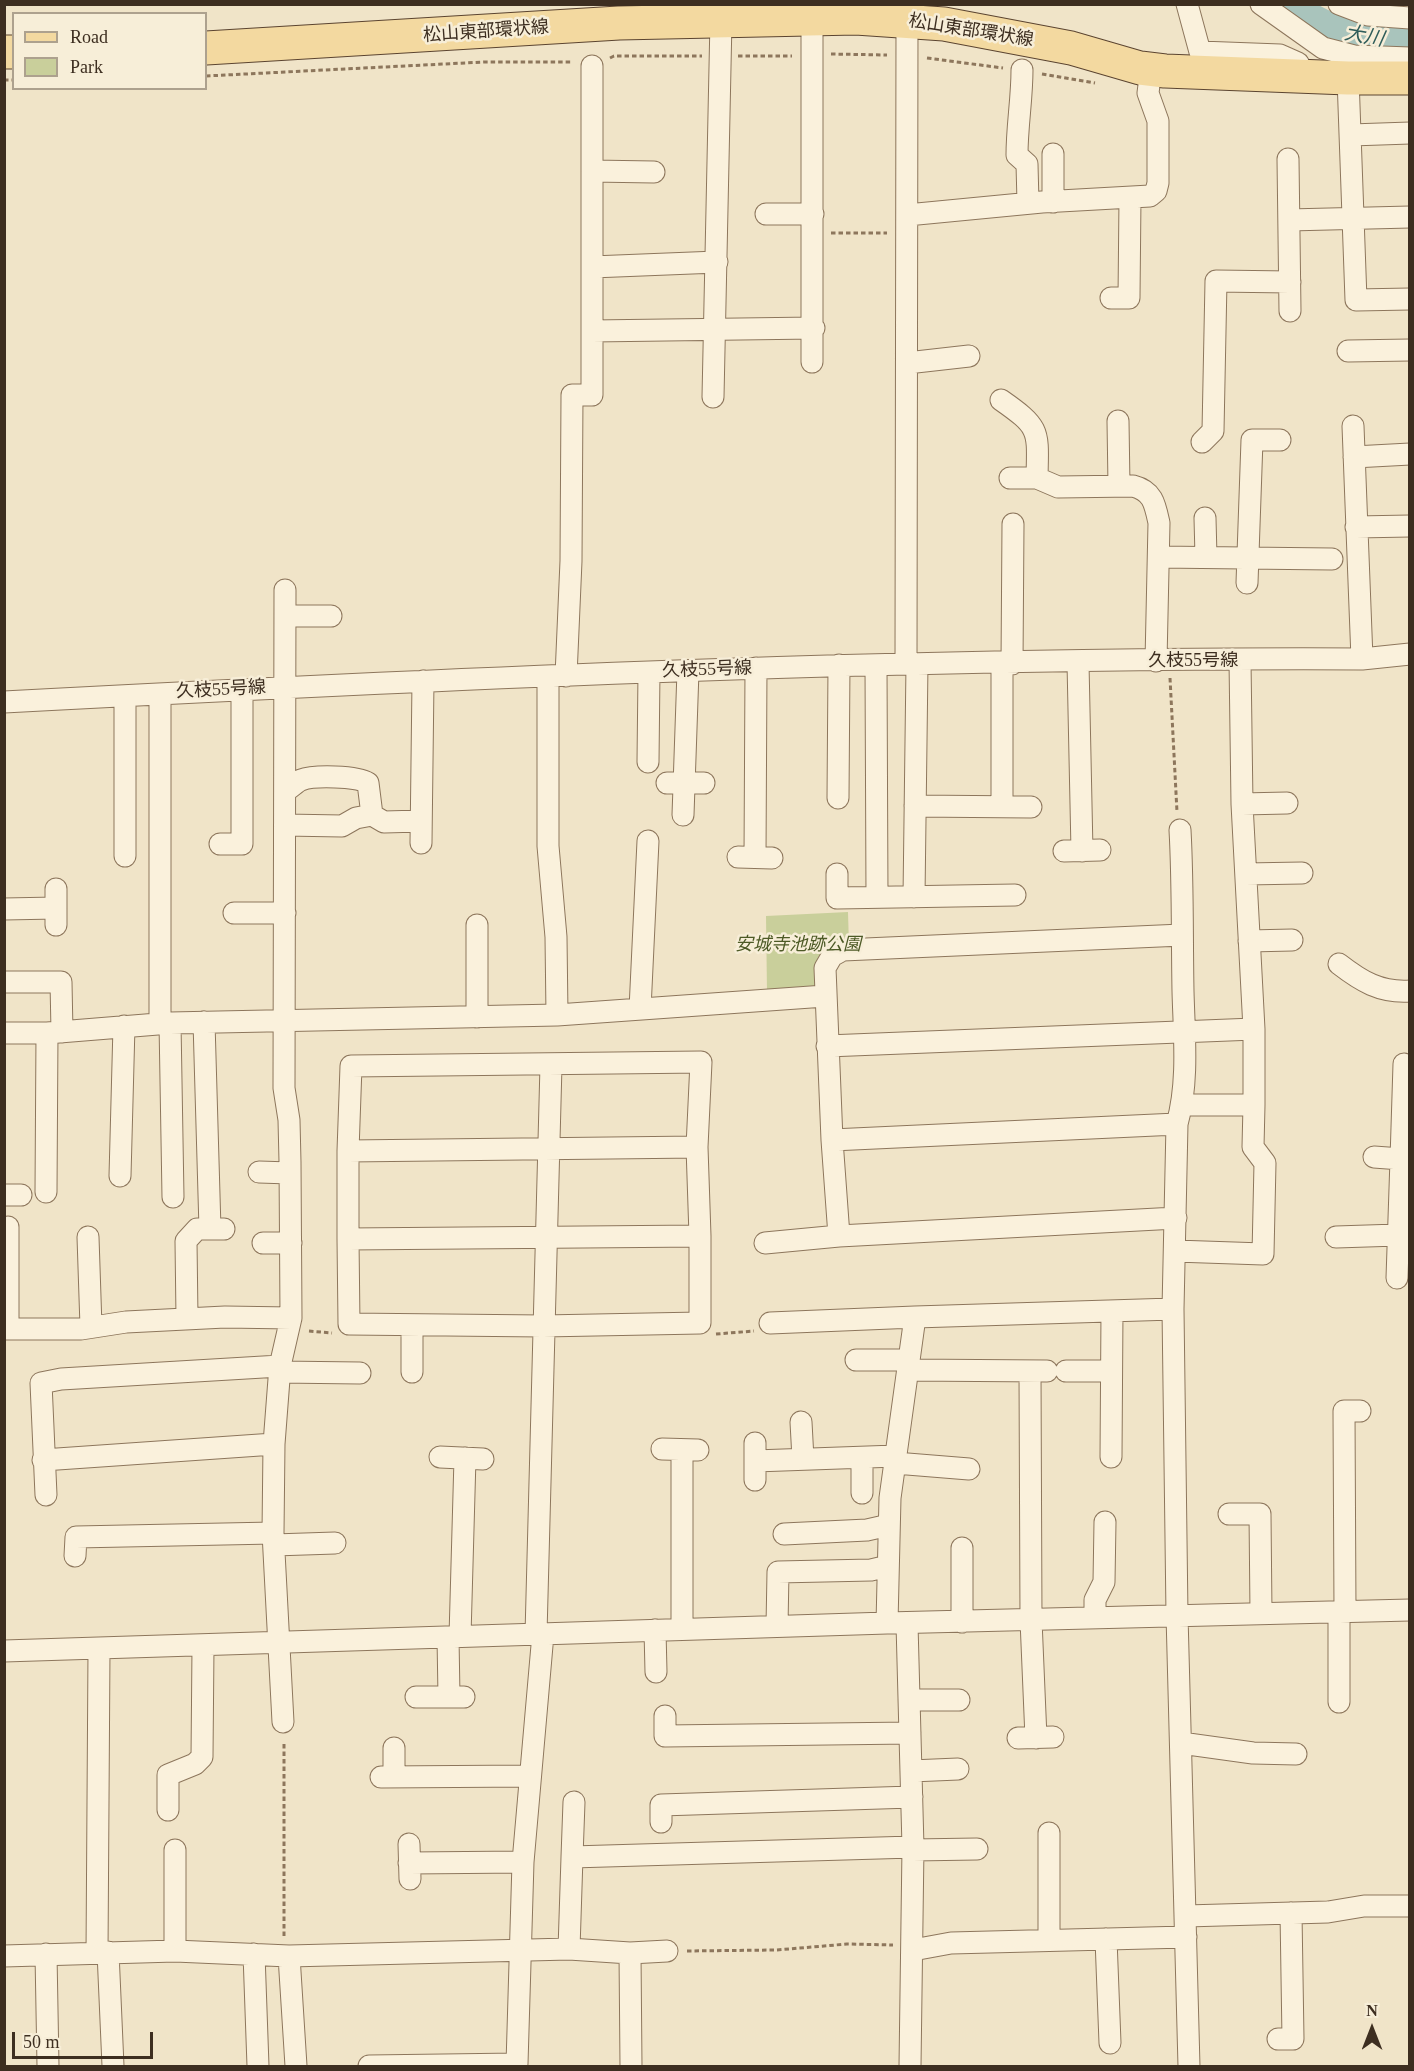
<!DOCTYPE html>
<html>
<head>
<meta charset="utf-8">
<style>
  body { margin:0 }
  #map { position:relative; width:1414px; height:2071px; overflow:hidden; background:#f0e4c8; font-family:"Times New Roman",serif }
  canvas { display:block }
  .frame { position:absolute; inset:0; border:6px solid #3d2e20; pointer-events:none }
  .legend { position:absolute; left:12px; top:12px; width:195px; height:78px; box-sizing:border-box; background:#f7eed8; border:2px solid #ada18e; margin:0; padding:8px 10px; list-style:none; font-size:18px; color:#3d2e20 }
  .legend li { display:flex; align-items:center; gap:12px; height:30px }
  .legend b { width:30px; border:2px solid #ada18e }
  .north { position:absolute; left:1342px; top:1999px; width:60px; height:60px; -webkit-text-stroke:4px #f7eed8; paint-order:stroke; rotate:0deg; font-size:16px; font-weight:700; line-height:24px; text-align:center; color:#3d2e20 }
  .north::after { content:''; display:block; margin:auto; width:21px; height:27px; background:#3d2e20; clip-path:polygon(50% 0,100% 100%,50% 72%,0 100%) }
  .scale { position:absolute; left:12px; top:2032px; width:141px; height:27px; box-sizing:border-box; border:3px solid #3d2e20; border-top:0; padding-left:8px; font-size:18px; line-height:21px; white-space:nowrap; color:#3d2e20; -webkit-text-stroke:4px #f7eed8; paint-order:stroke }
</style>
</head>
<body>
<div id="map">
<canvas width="1414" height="2071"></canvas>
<div class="frame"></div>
<ul class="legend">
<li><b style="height:8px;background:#f3d9a0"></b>Road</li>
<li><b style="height:16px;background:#c9cf9b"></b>Park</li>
</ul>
<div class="north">N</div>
<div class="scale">50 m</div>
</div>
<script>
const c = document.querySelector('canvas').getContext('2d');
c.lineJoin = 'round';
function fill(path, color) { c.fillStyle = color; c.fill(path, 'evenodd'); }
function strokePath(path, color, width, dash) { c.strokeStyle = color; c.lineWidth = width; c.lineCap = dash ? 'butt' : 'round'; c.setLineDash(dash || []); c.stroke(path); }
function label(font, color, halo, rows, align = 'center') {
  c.font = font + ' "Times New Roman","Noto Sans JP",serif'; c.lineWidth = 5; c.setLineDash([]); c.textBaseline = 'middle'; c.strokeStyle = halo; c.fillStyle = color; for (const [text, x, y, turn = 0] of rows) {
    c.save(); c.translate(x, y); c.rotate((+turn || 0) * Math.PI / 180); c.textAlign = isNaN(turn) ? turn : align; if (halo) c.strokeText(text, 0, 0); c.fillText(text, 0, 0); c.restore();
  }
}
const green = new Path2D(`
  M848 912 849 946 820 989 767 993 766 916Z`);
const river = new Path2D(`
  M1289 4C1322 33 1367 43 1410 42`);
const path = new Path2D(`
  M831 54 887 55
  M738 56H792
  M610 58 614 56H702
  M927 58 1003 68
  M1042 74 1095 83
  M206 76 484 62H572
  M4 80H14
  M831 233H887
  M1170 678 1177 812
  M309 1331 332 1333
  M716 1334 754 1331
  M284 1936V1742
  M687 1951 777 1950 847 1944 893 1945`);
const street = new Path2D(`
  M1187 4 1200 52 1280 55 1298 63 1305 76
  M1261 4 1323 48 1354 56 1410 58
  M1339 4 1368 15 1410 18
  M812 18V362
  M1022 70C1022 99 1017 126 1017 155L1027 164 1028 203
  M1348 78 1356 300 1410 299
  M1351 135 1410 133
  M1053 154V202
  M1288 159 1290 311
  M592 171 654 172
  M766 214H813
  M907 215 1042 202 1150 196 1156 191 1158 183V121L1148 93 1151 69
  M1289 220 1410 217
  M592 267 717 262
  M1111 298H1129L1130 198
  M592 331 814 328
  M1348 351 1410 350
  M907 363 969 356
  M713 397 721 20
  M1001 400C1041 428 1038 430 1037 478
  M1118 421 1119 486
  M1353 426 1362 659
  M1202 442 1213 431 1216 281 1290 282
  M1354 457 1410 454
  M1010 478H1037L1058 487 1133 486C1153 491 1155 504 1159 523L1156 661
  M1205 518 1206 557
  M1356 527 1410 526
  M1159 557 1332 559
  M1247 583 1252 440H1280
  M285 616H331
  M1078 663 1082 851
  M906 664 907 20
  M1002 664V806
  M1012 664 1013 524
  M876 665 877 897
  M548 676V846L556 937 557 1015
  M566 676 571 561 572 395H592V66
  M160 694V1023
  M125 696V856
  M4 702C457 678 909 657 1362 659L1410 654
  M648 762 649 672
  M667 783H704
  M285 791C291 788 296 782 301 780 314 775 357 776 368 783L372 815 384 822 421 821
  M838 798 839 665
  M1242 804 1287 803
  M915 806 1031 807
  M683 815 688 671
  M285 825 342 826 356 818 372 815
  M1180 830C1183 883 1182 937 1183 991 1184 1033 1189 1082 1177 1124L1173 1309 1177 1615 1189 2066
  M421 843 423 681
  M220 844H242V689
  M1064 851 1100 850
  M738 857 772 858
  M755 857 756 668
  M837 874V898L1015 895
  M1246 874 1302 873
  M56 889V925
  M914 897 917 664
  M4 909 56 908
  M234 913H285
  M477 925V1017
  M1249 941 1292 940
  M1339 964C1361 981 1380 993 1410 991
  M4 982H61L62 1032
  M640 1009 648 841
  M204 1022 210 1229
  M170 1023 173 1197
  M4 1033H47L170 1023 557 1015 825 996
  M827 1046 1254 1029
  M701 1062 697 1147 348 1151 351 1066Z
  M1182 1105H1254V1029L1242 804 1240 661
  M832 1140 1177 1124
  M348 1151V1239L700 1236 697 1147
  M1374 1157 1401 1159 1404 1064
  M259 1172 290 1173
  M120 1176 124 1026
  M46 1192 47 1033
  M4 1195H21
  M1176 1218 839 1236 832 1140 825 968 832 956 843 950 1182 935
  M8 1227V1329
  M88 1237 91 1327
  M1336 1237 1398 1235
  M348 1239 349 1324 543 1326 700 1323V1236
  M263 1243H291
  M765 1243 839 1236
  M1175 1251 1263 1254 1265 1163 1253 1147 1254 1105
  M1397 1278 1401 1159H1410
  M187 1318 186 1241 197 1229H224
  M770 1323 915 1317
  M4 1329H81L126 1322 225 1317 291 1318
  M856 1360H909
  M908 1370 1047 1371
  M1030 1371 1031 1620 1036 1738
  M1066 1371H1111
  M279 1372 360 1373
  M412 1372V1325
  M801 1422 803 1459
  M755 1443V1480
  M662 1449 698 1450
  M682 1450V1629
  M440 1457 483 1459
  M1111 1457 1112 1311
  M43 1460 274 1444
  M755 1461 896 1456
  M895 1463 969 1469
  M862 1493V1458
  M46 1495 41 1383 61 1379 280 1366
  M1229 1514H1260L1261 1613
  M784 1534 867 1530 889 1525
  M274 1545 335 1543
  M962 1548V1622
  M75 1556 76 1537 273 1533
  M1345 1612 1344 1411H1360
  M1095 1618V1600L1104 1582 1105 1522
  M887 1623 890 1498 915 1317 1173 1309
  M907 1624 913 1847 910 2066
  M777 1626 778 1572 871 1570 888 1566
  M655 1630 656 1672
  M536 1634 551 1065
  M460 1636 465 1458
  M448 1637 449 1697
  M4 1651 887 1623 1410 1610
  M416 1697H464
  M909 1700H959
  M1339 1702V1612
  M665 1716V1736L910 1733
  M283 1722 273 1533 274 1444 280 1366 291 1318 290 1162 289 1120 284 1088 285 590
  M1018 1738 1053 1737
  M1181 1743 1253 1753 1296 1754
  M394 1748V1777
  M911 1771 958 1769
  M381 1777 530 1776
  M168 1810V1775L195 1764 202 1757 203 1647
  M661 1822V1805L912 1797
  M1049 1833V1940
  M409 1844 410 1879
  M913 1850 977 1849
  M572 1857 574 1802
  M409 1863 523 1862
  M1186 1916 1328 1912 1364 1906H1410
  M1106 1939 1110 2043
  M569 1949 572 1857 913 1847
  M913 1950 951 1943 1186 1937
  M175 1951V1850
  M108 1952 113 2066
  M97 1953 99 1650
  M630 1953 631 2066
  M46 1954 48 2066
  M254 1954 258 2066
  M4 1956 175 1951 289 1956 569 1949 630 1953 667 1951
  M289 1956 296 2066
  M1278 2039H1293L1291 1913
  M369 2066 517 2064 523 1862 543 1634`);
const primary = new Path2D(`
  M206 48 619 23 856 18 944 24 1071 48 1140 68 1165 71 1348 78H1410
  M4 52H14`);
const streetNames = [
  ["松山東部環状線",971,31,9],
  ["松山東部環状線",486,32,-4],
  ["久枝55号線",1193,661],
  ["久枝55号線",707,670,-2],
  ["久枝55号線",221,690,-3]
];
const parkNames = [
  ["安城寺池跡公園",798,945]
];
const waterNames = [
  ["大川",1364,37,10]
];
fill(green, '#c9cf9b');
strokePath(river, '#a9c4bc', 33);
strokePath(street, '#8d765c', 23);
strokePath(primary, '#5b4430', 35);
strokePath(path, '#8d765c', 3, [4.5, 3]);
strokePath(street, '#faf1dc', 21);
strokePath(primary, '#f3d9a0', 33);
label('18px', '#3d2e20', '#f7eed8', streetNames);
label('italic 18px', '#4d5a26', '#f7eed8', parkNames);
label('italic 20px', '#2f5d5a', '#f7eed8', waterNames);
</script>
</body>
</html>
